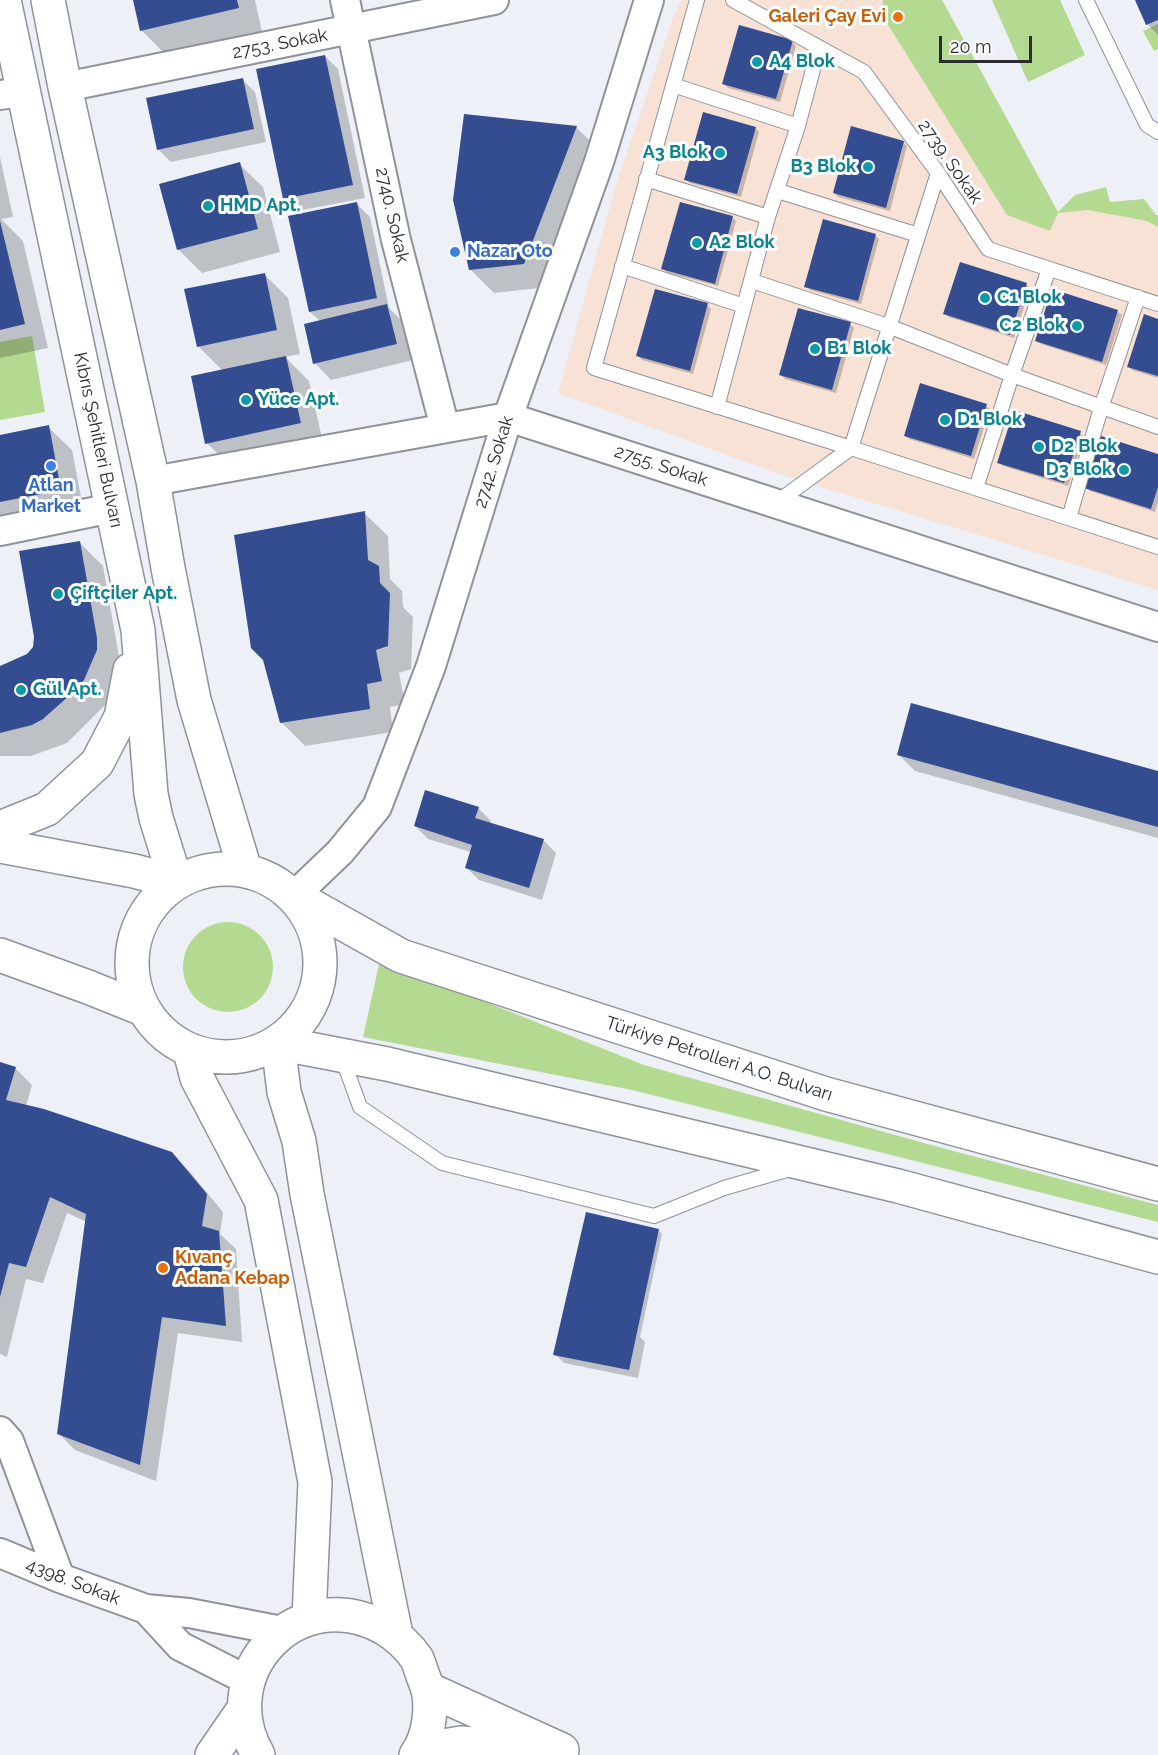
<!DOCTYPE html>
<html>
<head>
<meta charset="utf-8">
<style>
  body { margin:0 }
  #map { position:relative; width:1158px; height:1755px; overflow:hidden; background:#edf0f7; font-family:Raleway,sans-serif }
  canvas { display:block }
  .scale { position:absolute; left:939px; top:36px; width:93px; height:27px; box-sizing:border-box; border:3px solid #2c2d30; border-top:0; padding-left:8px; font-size:18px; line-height:21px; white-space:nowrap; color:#2c2d30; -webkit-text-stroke:4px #fdfeff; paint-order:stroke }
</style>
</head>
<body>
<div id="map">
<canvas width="1158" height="1755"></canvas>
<div class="scale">20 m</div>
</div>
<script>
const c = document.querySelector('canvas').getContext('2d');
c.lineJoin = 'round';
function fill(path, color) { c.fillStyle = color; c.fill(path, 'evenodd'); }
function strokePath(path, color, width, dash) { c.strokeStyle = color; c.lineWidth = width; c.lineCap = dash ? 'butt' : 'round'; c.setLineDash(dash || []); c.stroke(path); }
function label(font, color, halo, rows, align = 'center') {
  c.font = font + ' Raleway,sans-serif'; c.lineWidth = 6; c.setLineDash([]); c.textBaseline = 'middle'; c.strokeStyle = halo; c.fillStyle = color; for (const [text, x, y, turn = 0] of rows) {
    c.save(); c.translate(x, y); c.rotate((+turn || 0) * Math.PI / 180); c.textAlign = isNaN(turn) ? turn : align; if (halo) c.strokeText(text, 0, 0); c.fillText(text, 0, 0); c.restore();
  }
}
const commercial = new Path2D(`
  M681 0H942L1058 212 1088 210 1147 221 1158 227V590L779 474 558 393 616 185 674 15Z`);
const green = new Path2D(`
  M883 0H942L1058 212 1075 195 1106 187 1110 202 1144 199 1156 215H1158V227L1147 221 1088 210 1058 213 1050 231 1007 215 882 15Z
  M992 0H1060L1085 55 1028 82Z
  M1158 24V49L1154 51 1143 31Z
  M32 336 45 412 0 420V342Z
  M183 967a45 45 0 1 1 90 0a45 45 0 1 1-90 0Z
  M380 960 644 1065 931 1145 1158 1205V1222L632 1090 363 1037Z`);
const shadow = new Path2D(`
  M134 0H255L262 32 164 53 141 30Z
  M1137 0H1158V35L1147 24Z
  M792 42 796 46 780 102 728 88 724 84Z
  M325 56 338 69 365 198 297 211 284 198Z
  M242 79 255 92 266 142 171 162 158 149Z
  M576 127 599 150 548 287 494 293 470 269Z
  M755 128 759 132 741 197 690 183 686 179Z
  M903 142 907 146 890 211 838 197 834 193Z
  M0 157 13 217 1 219 23 241 48 348 0 358Z
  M239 164 263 187 280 252 202 273 179 250 161 185Z
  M357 204 370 217 389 308 403 322 413 360 331 380 315 363 320 321 310 312Z
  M732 217 736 221 718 286 667 273 663 269Z
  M875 235 879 239 861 304 810 290 806 286Z
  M264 274 288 298 300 354 285 357 309 381 324 447 230 466 207 443 223 371 198 346Z
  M1026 284 1030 288 1014 338 949 317 945 313Z
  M1053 291 1118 312 1122 315 1106 365 1041 344 1037 341Z
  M707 305 711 309 693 374 642 360 638 356Z
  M1158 320V378L1132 370 1129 366Z
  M850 324 854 328 836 393 785 379 781 375Z
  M986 406 990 409 974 459 909 439 905 435Z
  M48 427 72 450 84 513 0 529V436Z
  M1080 433 1084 437 1068 486 1003 466 999 462Z
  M1158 455V502L1155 512 1090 491 1086 487Z
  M364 513 388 536 390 579 402 591 403 607 413 617 411 669 399 673 405 704 390 707 393 732 305 746 281 722Z
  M79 542 103 566 120 662V674L107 703 67 743 31 756H0V668L28 655 34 648Z
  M898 754 1158 773V838L915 771Z
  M478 808 491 821 490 824 543 840 556 853 542 900 479 880 466 867 471 852 428 839 415 826Z
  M0 1063 15 1068 32 1085 26 1106 171 1154 189 1171 223 1212 220 1234 236 1249 242 1342 178 1333 156 1481 75 1450 58 1433 87 1222 67 1213 43 1283 26 1279 7 1357 0 1354Z
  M658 1230 662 1234 640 1337 645 1342 638 1378 564 1363 555 1354Z`);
const building = new Path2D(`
  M133 0H237L239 8 140 31Z
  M1135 0H1158V20L1146 25Z
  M739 25 793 40 776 99 722 84Z
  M325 55 353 185 283 199 256 69Z
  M243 78 254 129 157 150 146 98Z
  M703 112 756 127 737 194 684 180Z
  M464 114 577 126 524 264 469 270 453 200Z
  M851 126 904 141 886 208 833 193Z
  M240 162 258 229 177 250 159 184Z
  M357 202 377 298 309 312 288 216Z
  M680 202 733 216 715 284 661 269Z
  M823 219 876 234 858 301 804 287Z
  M0 221 25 324 0 330Z
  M960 262 1027 283 1010 335 943 314Z
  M265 273 277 330 197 347 184 289Z
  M655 289 708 303 690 371 636 356Z
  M1052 289 1118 310 1102 362 1035 341Z
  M387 304 397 344 313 364 304 324Z
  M798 308 851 322 832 390 779 375Z
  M1144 314 1158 319V376L1127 367Z
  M286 356 301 423 205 444 191 376Z
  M920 383 987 404 971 456 904 436Z
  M1014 410 1081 431 1064 483 997 463Z
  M49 425 61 490 0 502V435Z
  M1101 436 1158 454V487L1151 509 1084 488Z
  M365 511 368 560 379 566 380 583 390 593 388 646 376 650 382 681 367 684 370 709 280 723 263 660 251 648 234 535Z
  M80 541 97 638V650L90 666 84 680 71 694 43 719 32 725 0 733V666L27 654 33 647 34 637 19 551Z
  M911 703 1158 771V827L897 755Z
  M425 790 479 807 475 818 544 839 529 888 465 868 472 845 414 826Z
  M0 1062 16 1067 6 1100 44 1109 172 1152 207 1194 202 1226 219 1231 226 1326 162 1317 140 1465 57 1434 86 1214 50 1197 26 1267 9 1263 0 1297Z
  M586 1212 659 1229 629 1370 553 1355Z`);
const lane = new Path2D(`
  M697 0 594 368 851 448 938 173
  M733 0 864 72 938 173 988 249 1158 304
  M1086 0 1147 125 1158 132
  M673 85 798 126
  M646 179 768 217
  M778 191 918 235
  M622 266 744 306
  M752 281 891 327 1012 375 1158 427
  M717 407 768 217 798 126 819 47
  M976 488 1012 375 1049 269
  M776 503 851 448 1158 547
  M1069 518 1101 408 1138 297
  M342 1057 360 1107 442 1163 654 1216 724 1188 790 1169`);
const street = new Path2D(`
  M345 0 396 240 445 428
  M65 87 494 0
  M0 95 23 92
  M153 481 508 417 1158 627
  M0 531 112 508
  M294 896 340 852 377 807 431 666 508 417 599 162 649 0
  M0 1431 9 1441 60 1578
  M0 1553 60 1578 146 1609
  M247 1680 180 1646 146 1609 189 1613 282 1631`);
const secondary = new Path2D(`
  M4 0 138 630 151 794 156 818 176 882
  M48 0 65 87 153 481 168 568 194 700 245 870
  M0 828 47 809 97 763 121 717 130 670
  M422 1755 420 1750 461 1743 562 1750 428 1689`);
const highway = new Path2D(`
  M0 846 134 871 176 882
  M132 963a94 94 0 1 1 188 0a94 94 0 1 1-188 0Z
  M294 896 401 956 826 1094 1158 1184
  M0 955 88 987 143 1009
  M190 1051 197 1078 261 1200 315 1482 309 1618
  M396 1635 307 1194 299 1141 284 1092 278 1043 387 1064 898 1186 1158 1257
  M212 1755 243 1710
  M258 1755C210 1671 300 1580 384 1628 397 1636 409 1647 417 1659 420 1666 422 1674 425 1681 434 1702 430 1736 416 1755`);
const markers = [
  [898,17,6,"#e8710a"],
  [757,62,6,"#0f9aa8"],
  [720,153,6,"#0f9aa8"],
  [868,167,6,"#0f9aa8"],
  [208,206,6,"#0f9aa8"],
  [697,243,6,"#0f9aa8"],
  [455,252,6,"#3f7fe0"],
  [985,298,6,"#0f9aa8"],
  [1077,326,6,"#0f9aa8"],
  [815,349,6,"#0f9aa8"],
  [246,400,6,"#0f9aa8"],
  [945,420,6,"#0f9aa8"],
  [1039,447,6,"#0f9aa8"],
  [51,466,6,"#3f7fe0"],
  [1124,470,6,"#0f9aa8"],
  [58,594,6,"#0f9aa8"],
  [21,690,6,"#0f9aa8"],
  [163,1268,6,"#e8710a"]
];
const foodNames = [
  ["Galeri Çay Evi",886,17],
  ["Kıvanç",175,1258,"left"],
  ["Adana Kebap",175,1279,"left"]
];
const streetNames = [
  ["2753. Sokak",280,44,-11],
  ["2739. Sokak",950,162,55],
  ["2740. Sokak",392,215,77],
  ["Kıbrıs Şehitleri Bulvarı",98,440,78],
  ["2742. Sokak",494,462,-73],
  ["2755. Sokak",661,466,18],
  ["Türkiye Petrolleri A.O. Bulvarı",719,1059,18],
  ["4398. Sokak",73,1582,21]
];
const cultureNames = [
  ["A4 Blok",769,62],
  ["A3 Blok",708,153,"right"],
  ["B3 Blok",856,167,"right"],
  ["HMD Apt.",220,206],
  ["A2 Blok",709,243],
  ["C1 Blok",997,298],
  ["C2 Blok",1065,326,"right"],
  ["B1 Blok",827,349],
  ["Yüce Apt.",258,400],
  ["D1 Blok",957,420],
  ["D2 Blok",1051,447],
  ["D3 Blok",1112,470,"right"],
  ["Çiftçiler Apt.",70,594],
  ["Gül Apt.",33,690]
];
const shopNames = [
  ["Nazar Oto",467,252],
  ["Atlan",51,486,"center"],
  ["Market",51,507,"center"]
];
fill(commercial, '#f8e1d5');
fill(green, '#b4da92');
fill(shadow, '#0003');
fill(building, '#334d90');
strokePath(lane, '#8f9298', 16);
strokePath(street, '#8f9298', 32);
strokePath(secondary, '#8f9298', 36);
strokePath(highway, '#8f9298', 36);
strokePath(lane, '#fff', 14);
strokePath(street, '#fff', 28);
strokePath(secondary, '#fff', 33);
strokePath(highway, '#fff', 33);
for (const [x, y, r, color] of markers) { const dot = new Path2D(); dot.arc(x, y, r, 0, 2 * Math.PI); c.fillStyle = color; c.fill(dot); strokePath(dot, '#fdfeff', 2); }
label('bold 18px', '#c56008', '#fdfeff', foodNames, 'right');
label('18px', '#2c2d30', '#fdfeff', streetNames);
label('bold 18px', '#0d838f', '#fdfeff', cultureNames, 'left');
label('bold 18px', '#366cbe', '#fdfeff', shopNames, 'left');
</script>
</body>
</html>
